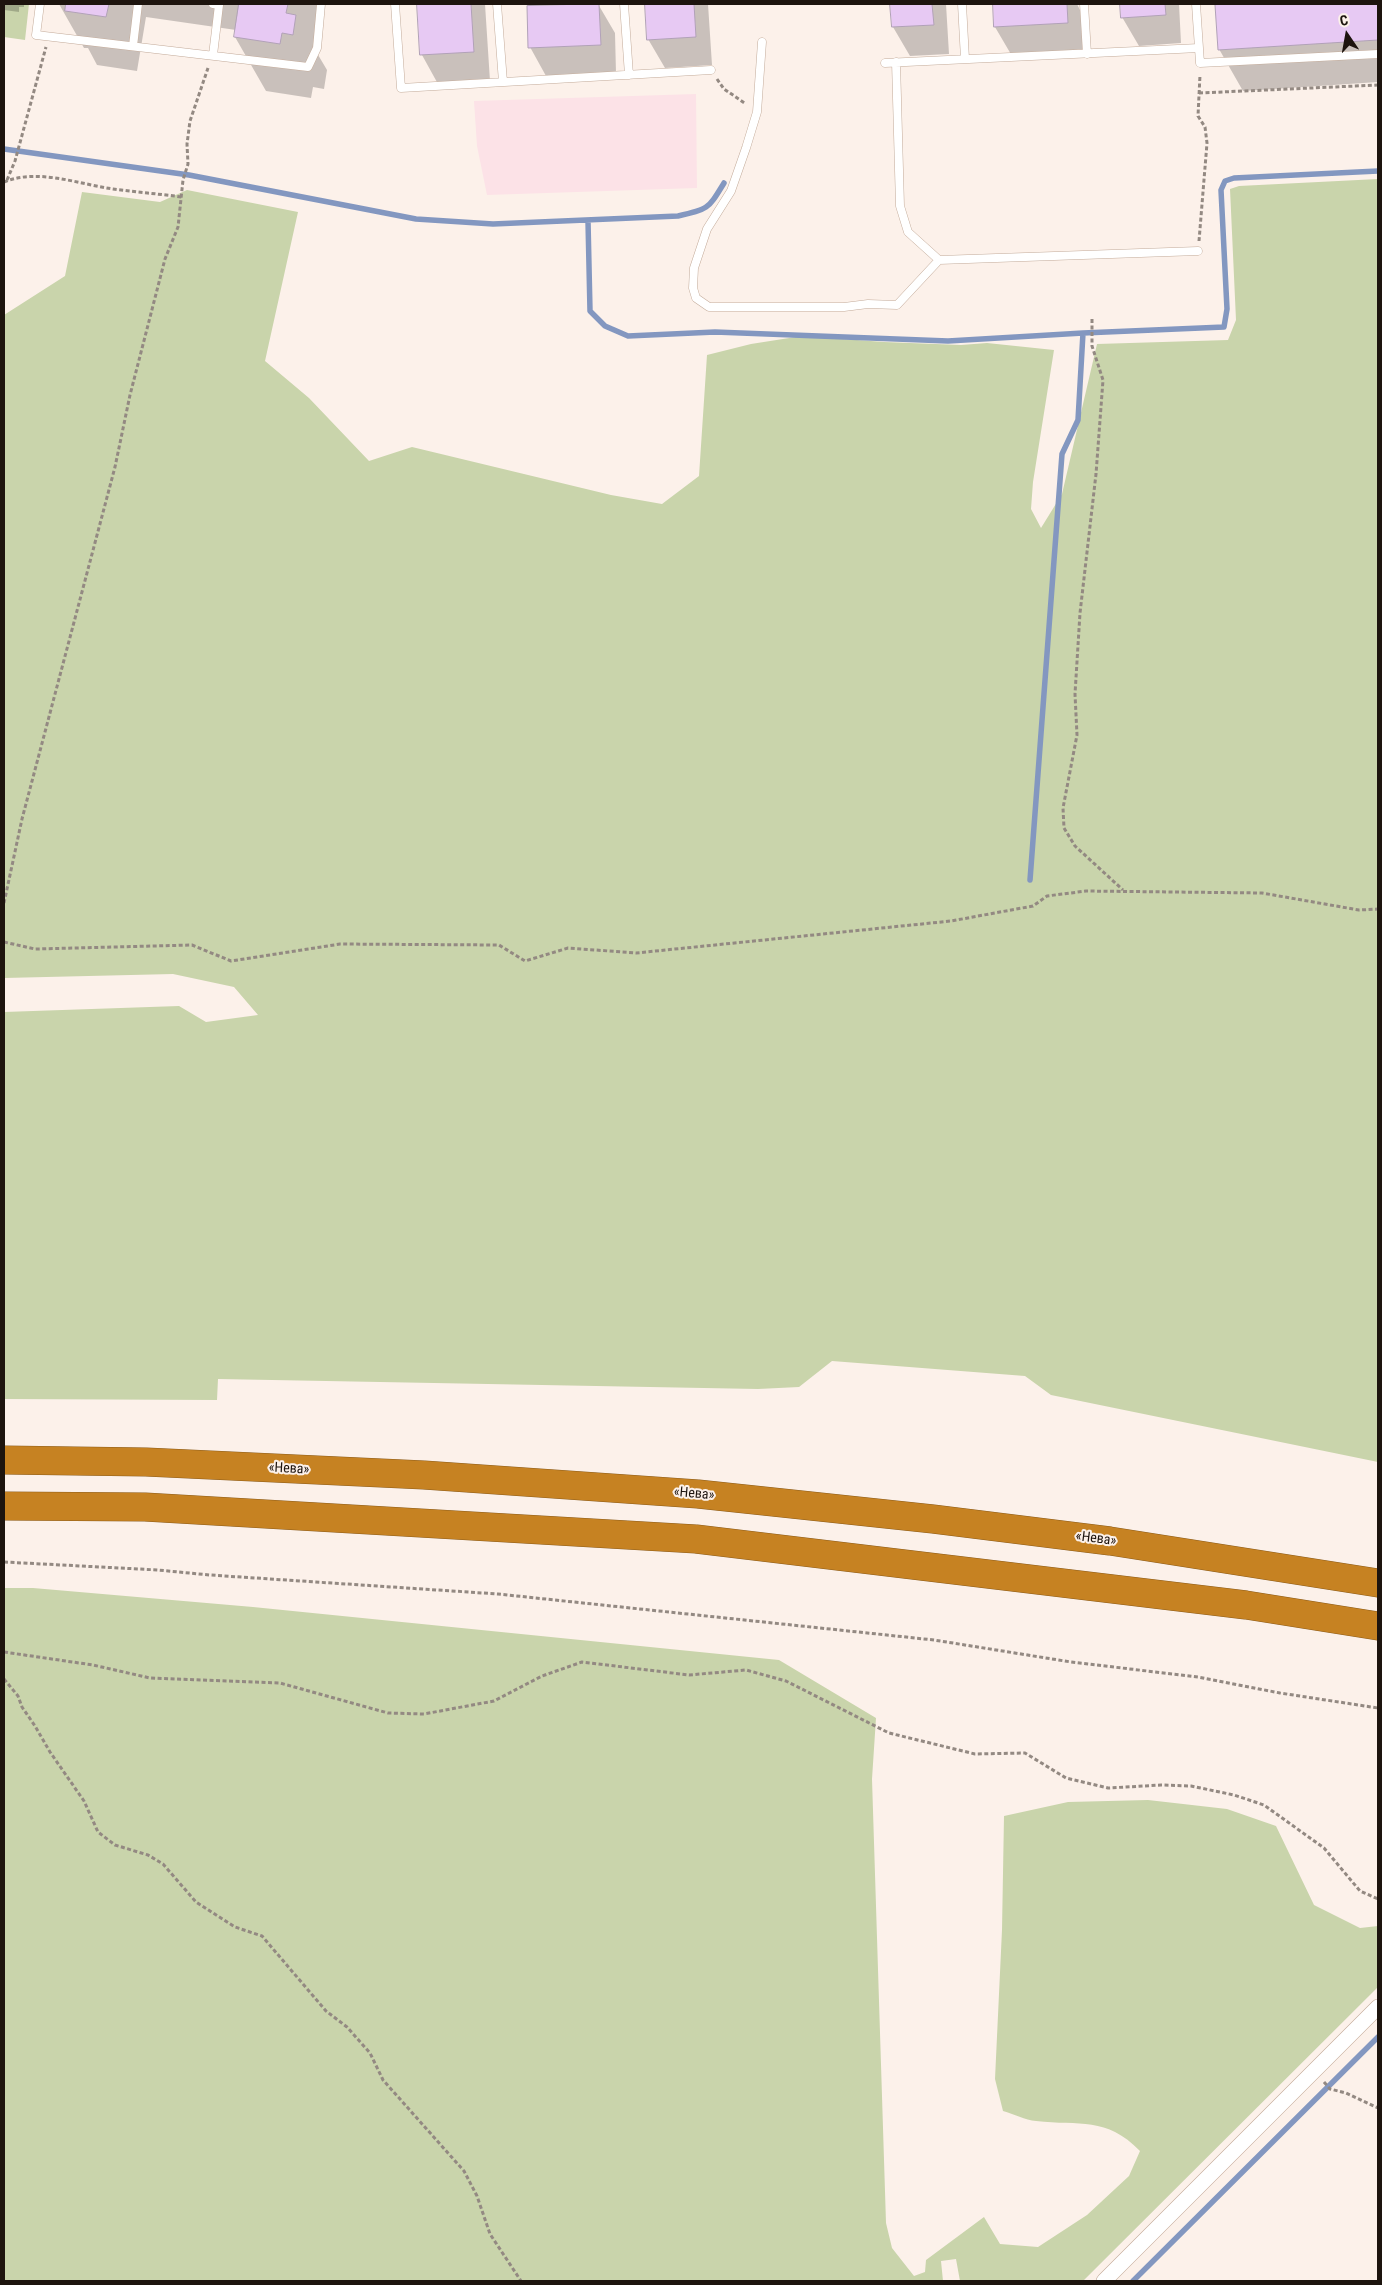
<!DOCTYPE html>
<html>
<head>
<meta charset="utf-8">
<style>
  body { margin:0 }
  #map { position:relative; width:1382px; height:2285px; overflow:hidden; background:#fcf1ea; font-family:"Roboto Condensed",sans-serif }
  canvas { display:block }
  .frame { position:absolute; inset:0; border:5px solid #1d140e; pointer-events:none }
  .north { position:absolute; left:1322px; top:10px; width:50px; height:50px; -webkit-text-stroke:4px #fcf1ea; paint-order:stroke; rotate:348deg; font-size:14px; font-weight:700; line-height:20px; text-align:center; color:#1d140e }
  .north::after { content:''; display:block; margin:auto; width:18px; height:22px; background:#1d140e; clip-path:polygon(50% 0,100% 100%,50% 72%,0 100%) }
</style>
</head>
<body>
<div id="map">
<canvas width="1382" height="2285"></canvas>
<div class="frame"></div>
<div class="north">С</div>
</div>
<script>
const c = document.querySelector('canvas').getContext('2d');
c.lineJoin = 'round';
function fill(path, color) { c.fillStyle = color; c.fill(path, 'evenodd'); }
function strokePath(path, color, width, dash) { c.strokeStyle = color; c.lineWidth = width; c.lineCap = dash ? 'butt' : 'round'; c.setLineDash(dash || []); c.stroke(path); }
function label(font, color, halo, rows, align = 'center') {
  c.font = font + ' "Roboto Condensed",sans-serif'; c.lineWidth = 4; c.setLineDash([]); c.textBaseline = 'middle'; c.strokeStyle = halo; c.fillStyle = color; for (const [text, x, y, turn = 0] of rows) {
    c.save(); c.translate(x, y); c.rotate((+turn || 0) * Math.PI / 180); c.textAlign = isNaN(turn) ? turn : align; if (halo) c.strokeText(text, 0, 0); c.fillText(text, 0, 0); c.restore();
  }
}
const industrial = new Path2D(`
  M696 94 697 188 487 195 477 146 474 101Z`);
const green = new Path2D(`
  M4 4H29L25 40 4 37Z
  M1378 179V1462L1051 1395 1025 1376 832 1361 799 1387 758 1389 218 1379 217 1400 4 1399V1012L179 1006 206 1022 258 1015 234 987 173 974 4 978V315L65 276 82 192 160 202 187 190 298 212 265 361 309 398 369 461 412 447 611 495 662 504 699 476 707 355 751 344 802 336 884 342 961 345 987 343 1054 350 1033 482 1031 509 1041 528 1062 494 1097 344 1228 340 1236 320 1230 189 1239 186Z
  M4 1588H33L253 1607 779 1660 876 1718 872 1779 886 2223 892 2248 914 2276 925 2272 926 2260 984 2217 1000 2244 1038 2247 1087 2215 1129 2176 1140 2151C1106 2116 1080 2126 1036 2121 1025 2120 1014 2114 1003 2111L995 2079 1002 1930 1004 1816 1068 1802 1148 1800 1227 1809 1276 1826 1314 1905 1360 1928 1378 1926V1987L1083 2281H960L956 2259 941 2261 943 2281H4Z`);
const shadow = new Path2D(`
  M4 4H24V7H19V12L4 10Z
  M59 4H321L314 48 327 70 324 89 313 87 311 98 266 91 235 37 236 30 146 17 137 71 97 65 88 48H84Z
  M418 4H485L490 81 438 84 422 55Z
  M598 4 615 33 616 73 546 76 530 47Z
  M646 4H708L712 65 665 68 648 39Z
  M892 4H946L949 54 910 56 893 27Z
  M994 4H1077L1081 12 1083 52 1012 56 995 27Z
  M1121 4H1179L1181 43 1139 46 1122 17Z
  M1256 4H1378V82L1243 91 1219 49 1217 6Z`);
const stream = new Path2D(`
  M4 149 189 175 416 219 493 224 678 216C709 209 708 209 724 183
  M588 221 590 311 605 326 628 336 715 332 948 341 1083 333
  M1030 880 1062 454 1078 420 1083 333 1224 327 1227 309 1221 190 1225 181 1234 178 1378 171
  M1133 2281 1378 2037`);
const building = new Path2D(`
  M66 4H109L106 17 65 11Z
  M239 4H288L286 13 296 15 293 35 282 33 280 44 234 37Z
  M417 4H471L474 52 420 55Z
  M599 4 601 45 528 48 527 6Z
  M645 4H694L696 37 647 40Z
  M890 4H932L934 25 892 27Z
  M993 4H1067L1068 23 994 27Z
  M1120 4H1165L1166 15 1121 18Z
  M1235 4H1378V40L1218 50 1215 5Z`);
const path = new Path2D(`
  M717 79 724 89 746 104
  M1199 93 1378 85
  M7 180 15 161 46 47
  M4 182C38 168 78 184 113 189 136 192 159 194 182 197
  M1199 241 1207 143 1205 127 1198 116 1200 75
  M1092 319V346L1103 380 1096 474 1080 613 1075 694 1077 735 1063 808 1064 828 1075 846 1123 890
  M4 903 22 819 115 467 130 395 165 259 178 227 183 180 188 164 187 144 190 121 208 68
  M4 942 35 949 192 945 231 961 340 944 499 945 525 961 568 948 636 953 951 921 1033 906 1047 896 1086 891 1262 893 1359 910 1378 909
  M4 1562 158 1570 210 1575 498 1594 934 1640 1071 1662 1198 1677 1280 1693 1378 1708
  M4 1652 93 1665 150 1678 280 1683 388 1713 424 1714 494 1701 542 1676 582 1662 689 1675 746 1670 786 1681 889 1733 975 1754 1025 1753 1066 1778 1108 1788 1161 1785 1191 1786 1234 1795 1264 1805 1324 1848 1360 1891 1378 1899
  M4 1679 18 1696 22 1707 35 1726 50 1752 84 1801 98 1832 115 1845 148 1855 163 1864 196 1902 235 1927 262 1936 326 2011 347 2027 370 2053 383 2080 464 2171 477 2196 490 2234 521 2281
  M1324 2082 1330 2089 1346 2093 1378 2108`);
const service = new Path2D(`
  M40 4 36 35 308 67 317 48 321 4
  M395 4 401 88 711 70
  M497 4 503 82
  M624 4 629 75
  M962 4 965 59
  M1084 4 1087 54
  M1196 4 1200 63 1378 54
  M762 42 757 112 746 148 731 191 707 229 694 268 693 288 696 298 709 307H844L868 304 897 305 939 260
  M133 46 138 4
  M213 55 219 5 213 4
  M896 62 900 206 908 232 939 260 1198 251
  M885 63 1199 48`);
const minor = new Path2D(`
  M1104 2281 1378 2007`);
const motorway = new Path2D(`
  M4 1460 146 1462 424 1475 698 1494 933 1519 1110 1541 1378 1583
  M4 1506 145 1507 696 1539 1246 1605 1378 1626`);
const streetNames = [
  ["«Нева»",289,1469,3],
  ["«Нева»",694,1494,5],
  ["«Нева»",1096,1539,7]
];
fill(industrial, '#fce2e7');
fill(green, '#c9d4ab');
fill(shadow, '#0003');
strokePath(stream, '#8397c0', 5.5);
fill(building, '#e7c9f3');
strokePath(building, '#b1a1b7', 1);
strokePath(service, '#c3ab9a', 9);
strokePath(minor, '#c3ab9a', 16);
strokePath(motorway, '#8b5c1b', 29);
strokePath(path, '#938982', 3, [4, 2.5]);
strokePath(service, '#fff', 8);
strokePath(minor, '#fff', 15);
strokePath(motorway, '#c68222', 28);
label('14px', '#1d140e', '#fcf1ea', streetNames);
</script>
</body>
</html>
